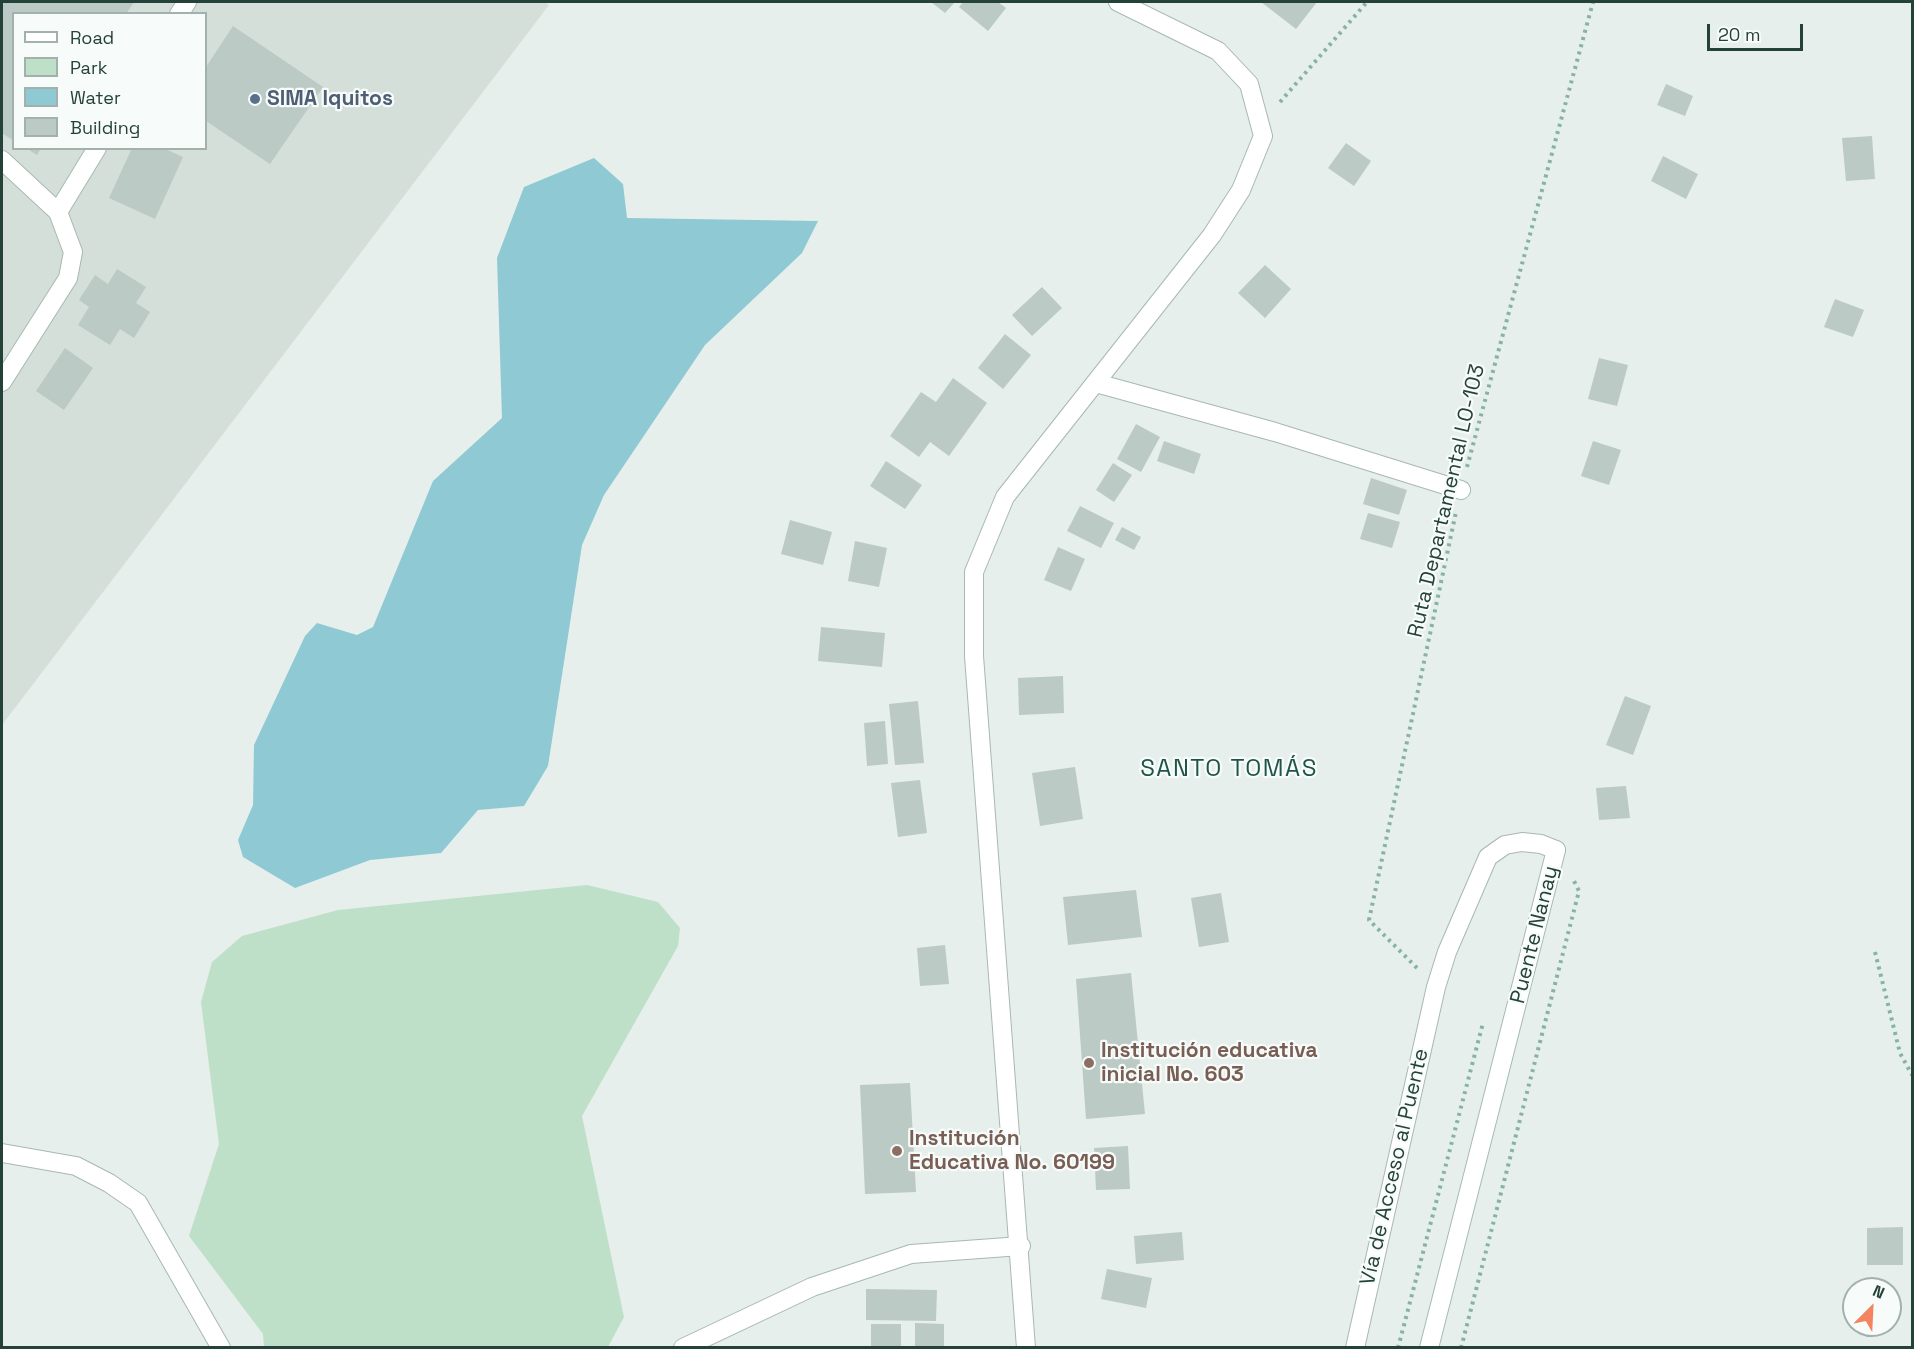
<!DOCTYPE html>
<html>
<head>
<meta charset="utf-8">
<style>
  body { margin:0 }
  #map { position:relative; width:1914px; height:1349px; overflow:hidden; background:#e6efeb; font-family:"Space Grotesk",sans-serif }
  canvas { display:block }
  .frame { position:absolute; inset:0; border:3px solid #24423a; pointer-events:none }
  .legend { position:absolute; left:12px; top:12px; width:195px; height:138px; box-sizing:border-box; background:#f7fbf9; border:2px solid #a3b1ad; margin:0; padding:8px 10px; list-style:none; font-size:18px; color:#24423a }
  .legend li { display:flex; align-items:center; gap:12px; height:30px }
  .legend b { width:30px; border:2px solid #a3b1ad }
  .north { position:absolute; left:1842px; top:1277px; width:60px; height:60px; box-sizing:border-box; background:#f7fbf9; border:2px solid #a3b1ad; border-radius:50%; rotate:24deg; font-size:16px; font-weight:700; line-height:24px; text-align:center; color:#24423a }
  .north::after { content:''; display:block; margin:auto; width:21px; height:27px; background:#f4845f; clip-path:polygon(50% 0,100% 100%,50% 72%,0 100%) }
  .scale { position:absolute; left:1707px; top:24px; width:96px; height:27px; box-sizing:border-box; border:3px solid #24423a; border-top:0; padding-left:8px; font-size:18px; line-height:21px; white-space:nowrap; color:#24423a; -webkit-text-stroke:4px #f7fbf9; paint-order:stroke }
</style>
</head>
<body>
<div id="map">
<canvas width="1914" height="1349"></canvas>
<div class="frame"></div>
<ul class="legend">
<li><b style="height:8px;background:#fff"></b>Road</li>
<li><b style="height:16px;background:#bfe0c8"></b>Park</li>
<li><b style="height:16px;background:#8ec9d4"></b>Water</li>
<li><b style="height:16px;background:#bbcac4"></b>Building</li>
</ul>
<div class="north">N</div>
<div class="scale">20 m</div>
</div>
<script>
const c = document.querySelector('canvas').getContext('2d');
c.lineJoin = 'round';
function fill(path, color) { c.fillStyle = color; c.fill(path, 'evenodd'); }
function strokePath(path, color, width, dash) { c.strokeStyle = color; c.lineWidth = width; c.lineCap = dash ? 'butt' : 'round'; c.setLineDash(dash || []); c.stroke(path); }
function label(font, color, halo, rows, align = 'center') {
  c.font = font + ' "Space Grotesk",sans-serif'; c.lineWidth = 4.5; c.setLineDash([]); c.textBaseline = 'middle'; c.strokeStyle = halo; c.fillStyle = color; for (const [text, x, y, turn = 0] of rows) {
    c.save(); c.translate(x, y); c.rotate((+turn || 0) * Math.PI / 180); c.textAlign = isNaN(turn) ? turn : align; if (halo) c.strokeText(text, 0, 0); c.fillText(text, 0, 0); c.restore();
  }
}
const built = new Path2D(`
  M2 2H545L549 5 2 725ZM14 14H206V148H14Z`);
const green = new Path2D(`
  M587 885 658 902 680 928 678 946 582 1116 624 1317 608 1347H264L263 1334 189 1236 219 1144 201 1002 212 962 242 936 338 910Z`);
const water = new Path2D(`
  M594 158 623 184 627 218 818 221 802 253 705 345 604 495 582 545 548 766 524 806 478 810 441 853 370 860 295 888 243 857 238 840 253 805 254 745 305 636 317 623 357 635 373 627 433 481 502 418 497 258 524 187Z`);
const building = new Path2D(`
  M2 2H134L126 14H14V141L2 133Z
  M931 2H955L945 13Z
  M963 2H998L1006 8 988 31 959 7Z
  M1261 2H1317L1296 29Z
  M233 26 323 87 270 164 206 121V67Z
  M1666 84 1693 96 1685 116 1657 105Z
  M1872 136 1875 179 1846 181 1842 138Z
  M1346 143 1371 161 1354 186 1328 168Z
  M26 148H41L37 155Z
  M132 148H163L183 157 155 219 109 198Z
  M1663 156 1698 174 1686 199 1651 181Z
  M1265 265 1291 289 1265 318 1238 293Z
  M117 269 146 287 136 303 150 312 134 338 120 329 110 345 78 325 89 307 79 300 95 275 108 284Z
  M1042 287 1062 308 1032 336 1012 315Z
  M1835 299 1864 310 1853 337 1824 327Z
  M1005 334 1031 355 1003 389 978 368Z
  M65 348 93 368 64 410 36 391Z
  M1599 358 1628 365 1617 406 1588 399Z
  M953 378 987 403 949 456 930 442 919 457 890 436 921 392 936 402Z
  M1136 424 1160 437 1141 472 1117 459Z
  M1164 441 1201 454 1194 474 1157 461Z
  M1593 441 1621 450 1609 485 1581 476Z
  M886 461 922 485 905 509 870 486Z
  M1113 463 1132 475 1114 502 1096 490Z
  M1371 478 1407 490 1399 515 1363 504Z
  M1080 506 1114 523 1101 548 1067 531Z
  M1368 513 1400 522 1392 548 1360 539Z
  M790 520 832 532 823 565 781 554Z
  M1122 527 1141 537 1134 550 1115 540Z
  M855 541 887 548 879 587 848 581Z
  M1058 547 1085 559 1071 591 1044 580Z
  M821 627 885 633 882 667 818 661Z
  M1063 676 1064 713 1019 715 1018 678Z
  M1625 696 1651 706 1633 755 1606 745Z
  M918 701 924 763 895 765 889 704Z
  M885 721 888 764 867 766 864 723Z
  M1075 767 1083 819 1040 826 1032 773Z
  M920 780 927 833 898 837 891 783Z
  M1626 786 1630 818 1599 820 1596 788Z
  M1136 890 1142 937 1068 945 1063 897Z
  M1221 893 1229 942 1199 947 1191 898Z
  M945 945 949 984 920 986 917 948Z
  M1131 973 1145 1114 1086 1119 1076 979Z
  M910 1083 916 1192 865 1194 860 1085Z
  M1128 1146 1130 1189 1096 1190 1094 1148Z
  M1903 1227V1265H1867V1228Z
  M1182 1232 1184 1260 1136 1264 1134 1236Z
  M1107 1269 1152 1278 1146 1308 1101 1299Z
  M866 1289 937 1290 936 1321 866 1320Z
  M915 1323 944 1324V1348H915Z
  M871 1324H901V1348H871Z`);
const path = new Path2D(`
  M1280 102 1367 2
  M1467 467 1593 2
  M1875 952 1900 1053 1912 1075
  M1417 968 1369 920 1456 512
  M1398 1348 1483 1023
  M1461 1348 1579 891 1574 881`);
const service = new Path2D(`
  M179 14 187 2
  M2 160 58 212 73 252 68 278 2 382
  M58 212 97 148`);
const minor = new Path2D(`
  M1096 383 1275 432 1461 490
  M2 1153 76 1166 109 1183 138 1203 221 1348
  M683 1348 812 1287 911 1254 1021 1246`);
const tertiary = new Path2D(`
  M1026 1348 974 656V572L1005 497 1212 235 1241 190 1263 136 1249 84 1218 51 1118 2
  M1355 1348 1436 987 1447 952 1488 857 1505 845 1522 842 1541 844 1556 850`);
const secondary = new Path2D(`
  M1429 1348 1556 850`);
const markers = [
  [255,99,6,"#5c6f8a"],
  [1089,1063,6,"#8d6e63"],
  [897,1151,6,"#8d6e63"]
];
const serviceNames = [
  ["SIMA Iquitos",267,99]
];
const streetNames = [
  ["Ruta Departamental LO-103",1447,501,-77],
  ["Puente Nanay",1535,935,-76],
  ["Vía de Acceso al Puente",1395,1167,-77]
];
const educationNames = [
  ["Institución educativa",1101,1051],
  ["inicial No. 603",1101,1075],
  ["Institución",909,1139],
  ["Educativa No. 60199",909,1163]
];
const quarterNames = [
  ["SANTO TOMÁS",1229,769]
];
fill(built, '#d4dfda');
fill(green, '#bfe0c8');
fill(water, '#8ec9d4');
fill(building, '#bbcac4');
strokePath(service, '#a8b8b2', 20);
strokePath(minor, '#a8b8b2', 20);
strokePath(tertiary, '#a8b8b2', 20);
strokePath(secondary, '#a4bbb3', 20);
strokePath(path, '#86b3a5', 4, [3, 4.5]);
strokePath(service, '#fff', 18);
strokePath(minor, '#fff', 18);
strokePath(tertiary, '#fff', 18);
strokePath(secondary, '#fff', 18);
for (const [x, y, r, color] of markers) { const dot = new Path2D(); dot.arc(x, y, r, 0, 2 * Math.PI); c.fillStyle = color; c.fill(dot); strokePath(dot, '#f7fbf9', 2); }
label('bold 21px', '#4e5e75', '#f7fbf9', serviceNames, 'left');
label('21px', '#24423a', '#f7fbf9', streetNames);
label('bold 21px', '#785e54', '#f7fbf9', educationNames, 'left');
c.letterSpacing = '1.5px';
label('24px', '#1f5548', '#f7fbf9', quarterNames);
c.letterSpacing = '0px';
</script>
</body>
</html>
